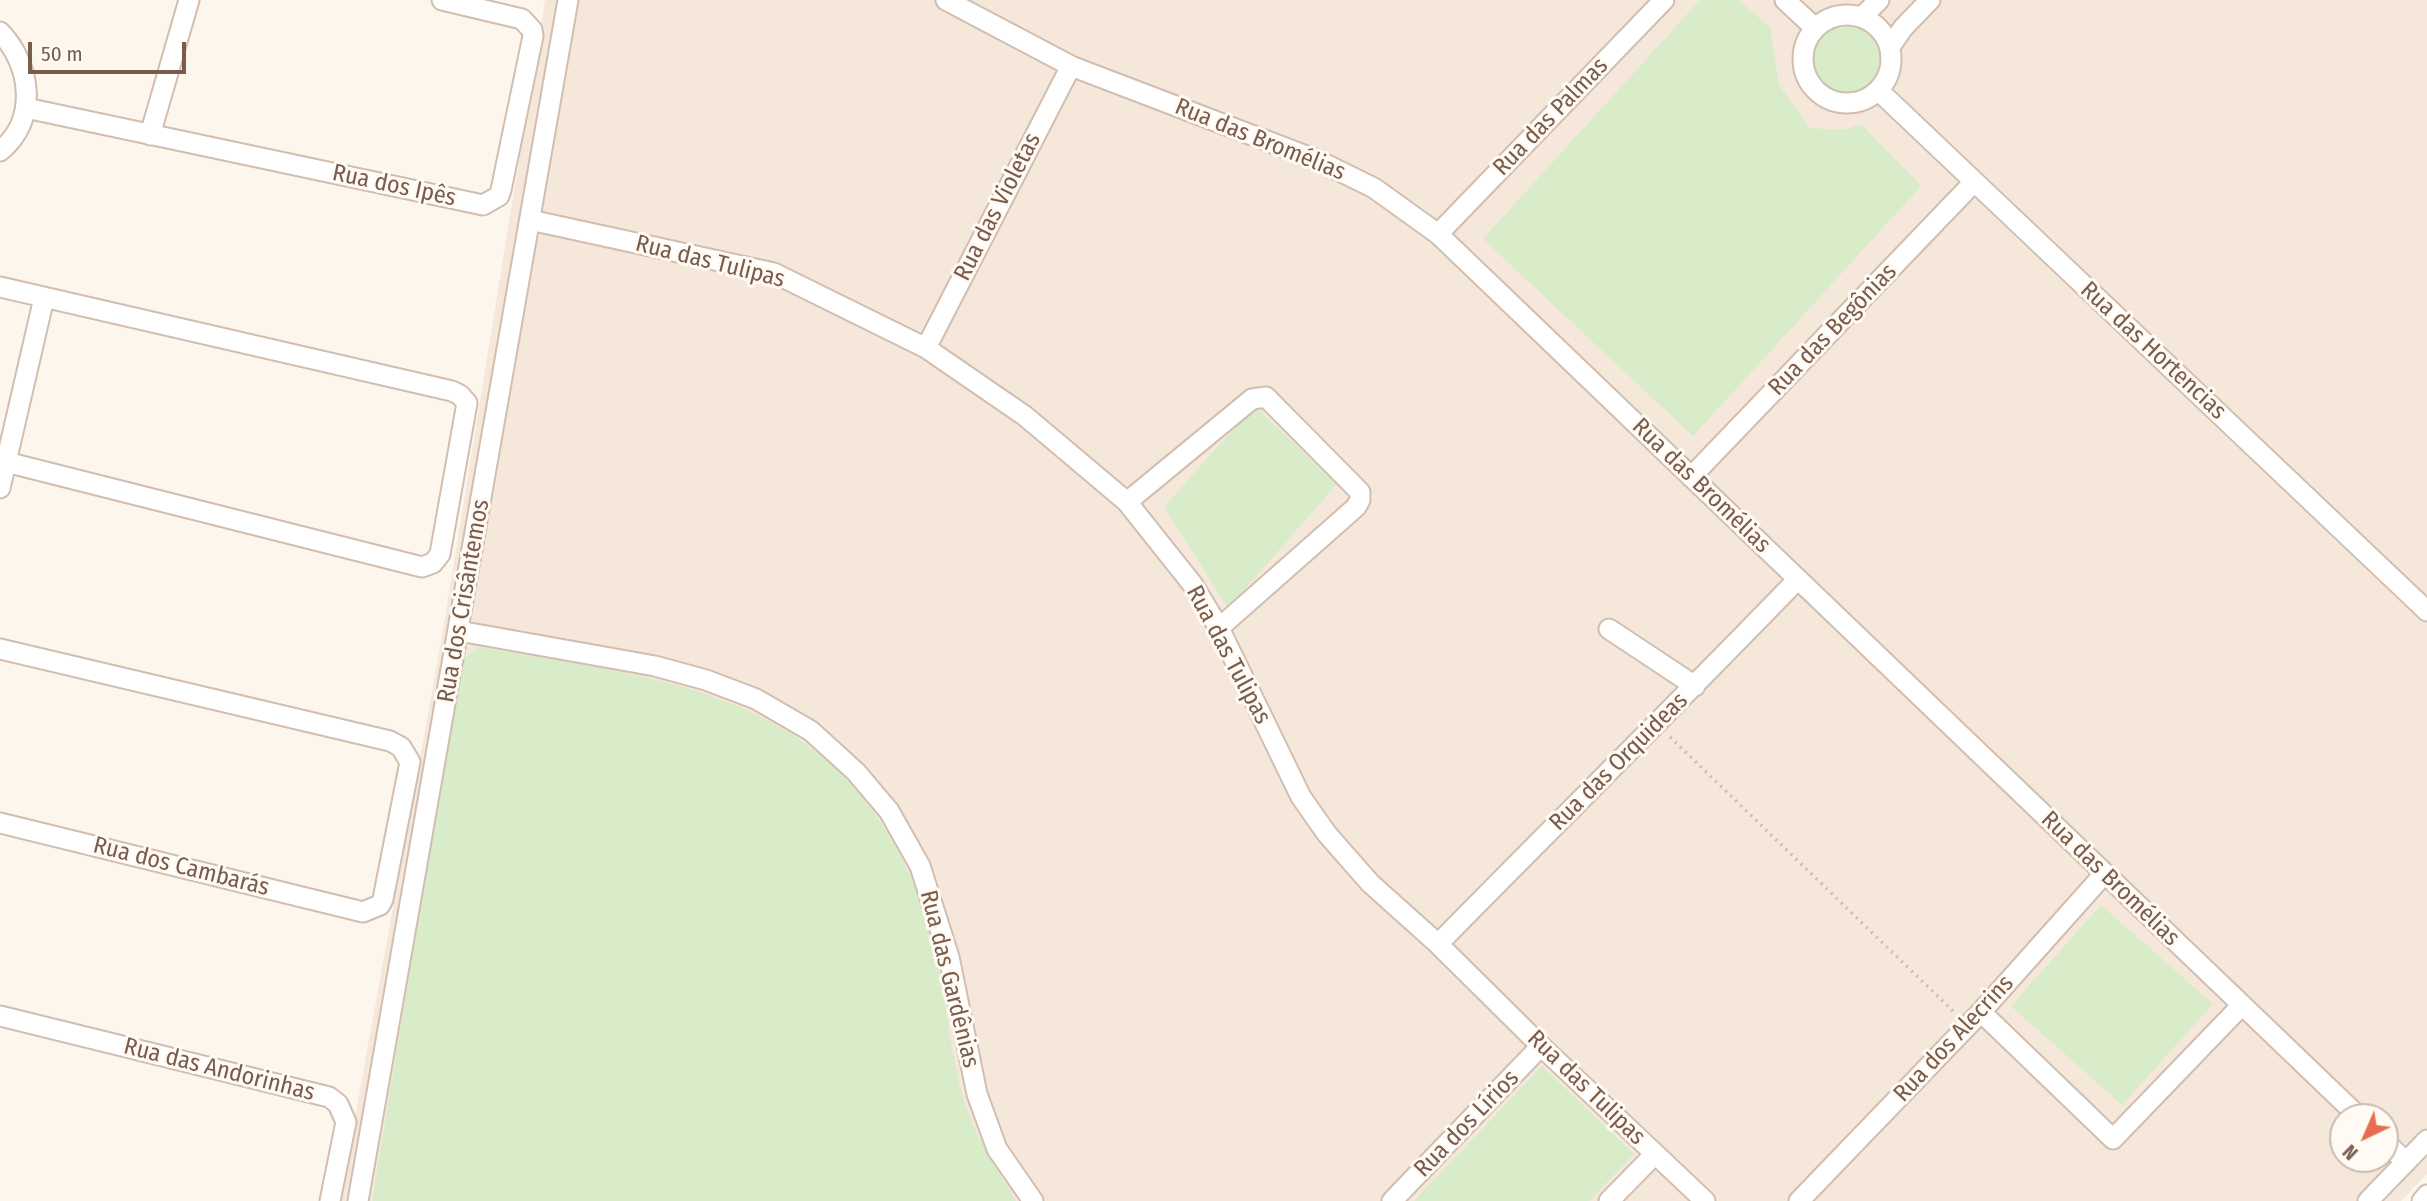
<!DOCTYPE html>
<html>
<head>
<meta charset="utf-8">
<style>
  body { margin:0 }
  #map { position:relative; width:2427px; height:1201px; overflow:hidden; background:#fdf6ec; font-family:"Fira Sans Condensed",sans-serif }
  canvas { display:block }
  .north { position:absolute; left:2329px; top:1103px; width:70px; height:70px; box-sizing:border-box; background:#fffaf3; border:2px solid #cabbb1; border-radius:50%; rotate:224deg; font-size:19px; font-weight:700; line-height:28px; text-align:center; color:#7a5c4d }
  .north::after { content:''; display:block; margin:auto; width:24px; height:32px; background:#e76f51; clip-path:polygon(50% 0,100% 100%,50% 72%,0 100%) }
  .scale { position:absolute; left:28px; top:42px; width:158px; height:32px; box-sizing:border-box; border:4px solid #7a5c4d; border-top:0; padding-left:9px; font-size:21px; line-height:24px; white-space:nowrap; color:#7a5c4d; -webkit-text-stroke:5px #fffaf3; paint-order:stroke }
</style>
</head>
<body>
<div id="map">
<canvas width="2427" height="1201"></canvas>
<div class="north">N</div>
<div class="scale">50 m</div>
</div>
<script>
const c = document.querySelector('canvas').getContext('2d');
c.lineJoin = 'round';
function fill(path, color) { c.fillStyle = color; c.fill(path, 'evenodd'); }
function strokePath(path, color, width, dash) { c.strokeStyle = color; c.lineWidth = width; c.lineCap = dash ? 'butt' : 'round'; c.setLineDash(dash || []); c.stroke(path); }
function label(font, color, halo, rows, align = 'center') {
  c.font = font + ' "Fira Sans Condensed",sans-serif'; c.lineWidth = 6; c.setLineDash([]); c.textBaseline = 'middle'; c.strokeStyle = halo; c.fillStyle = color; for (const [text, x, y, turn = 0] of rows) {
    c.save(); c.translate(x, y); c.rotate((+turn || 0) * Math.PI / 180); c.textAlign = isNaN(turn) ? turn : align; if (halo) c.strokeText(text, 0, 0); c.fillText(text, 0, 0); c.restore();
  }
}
const residential = new Path2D(`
  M545 0H2427V1174L2401 1201H340L443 630ZM2343 1117H2385V1159H2343Z`);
const green = new Path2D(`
  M1700 0H1738L1770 27 1779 85 1810 128 1844 130 1861 124 1921 186 1693 436 1483 239Z
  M1812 59a35 35 0 1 1 70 0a35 35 0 1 1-70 0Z
  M1254 406 1337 484 1228 608 1164 507Z
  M478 647C654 678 822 687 908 871 920 894 929 936 937 962 948 1006 950 1053 963 1097 974 1135 996 1168 1016 1201H372L461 662Z
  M2101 905 2213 1004 2122 1105 2011 1006Z
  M1542 1066 1634 1154 1589 1201H1414Z`);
const path = new Path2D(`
  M1670 737 1954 1012`);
const minor = new Path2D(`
  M946 0 1071 66 1317 160 1374 188 1438 234 2359 1117
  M1785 0 1815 28
  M1803 59a44 44 0 1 1 88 0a44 44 0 1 1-88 0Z
  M1862 17 1879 0
  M0 32C31 64 39 120 0 151
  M1890 47 1903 28 1930 0
  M1879 91 2427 611
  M26 108 483 205 499 196 501 190 533 36 532 30 522 19 442 0
  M150 135 189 0
  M530 220 774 273 926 348 1025 416 1127 502 1193 585 1219 628 1301 797 1327 834 1370 883 1438 944 1541 1046 1705 1201
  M1438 234 1664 0
  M0 287 452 391 460 395 467 403 440 554 433 563 422 567 6 462
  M926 348 1071 66
  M1691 477 1974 182
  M0 488 44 298
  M1127 502 1252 399 1266 397 1360 492V500L1356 507 1219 628
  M1609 629 1695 686
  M459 631 655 666 706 680 756 699 811 731 856 772 889 811 920 866 949 957 977 1094 997 1149 1033 1201
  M0 649 390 741 401 747 410 762 383 899 380 905 363 912 0 823
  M1438 944C1558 822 1679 702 1798 579
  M1981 1012 2113 1139 2242 1005
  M0 1016 329 1097 338 1104 346 1122 330 1201
  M2385 1142 2406 1162
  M358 1201 568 0
  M1392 1201 1541 1046
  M1609 1201 1655 1154
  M1799 1201 1981 1012 2105 873
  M2368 1201 2427 1140
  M2422 1201 2427 1195`);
const streetNames = [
  ["Rua das Palmas",1551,117,-46],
  ["Rua das Bromélias",1260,140,22],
  ["Rua dos Ipês",394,186,12],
  ["Rua das Violetas",998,207,-63],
  ["Rua das Tulipas",710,262,14],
  ["Rua das Begônias",1833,330,-46],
  ["Rua das Hortencias",2153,351,43],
  ["Rua das Bromélias",1701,486,44],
  ["Rua dos Crisântemos",464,601,-80],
  ["Rua das Tulipas",1228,655,62],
  ["Rua das Orquideas",1619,762,-45],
  ["Rua dos Cambarás",181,867,14],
  ["Rua das Bromélias",2110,879,44],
  ["Rua das Gardênias",949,979,76],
  ["Rua dos Alecrins",1954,1039,-47],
  ["Rua das Andorinhas",219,1070,14],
  ["Rua das Tulipas",1586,1088,44],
  ["Rua dos Lírios",1467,1124,-46]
];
fill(residential, '#f5e8da');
fill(green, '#d8ecc9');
strokePath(minor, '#d1beb0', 23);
strokePath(path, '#d9b8a5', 3.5, [2, 5]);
strokePath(minor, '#fff', 19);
label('24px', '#7a5c4d', '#fffaf3', streetNames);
</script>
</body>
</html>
